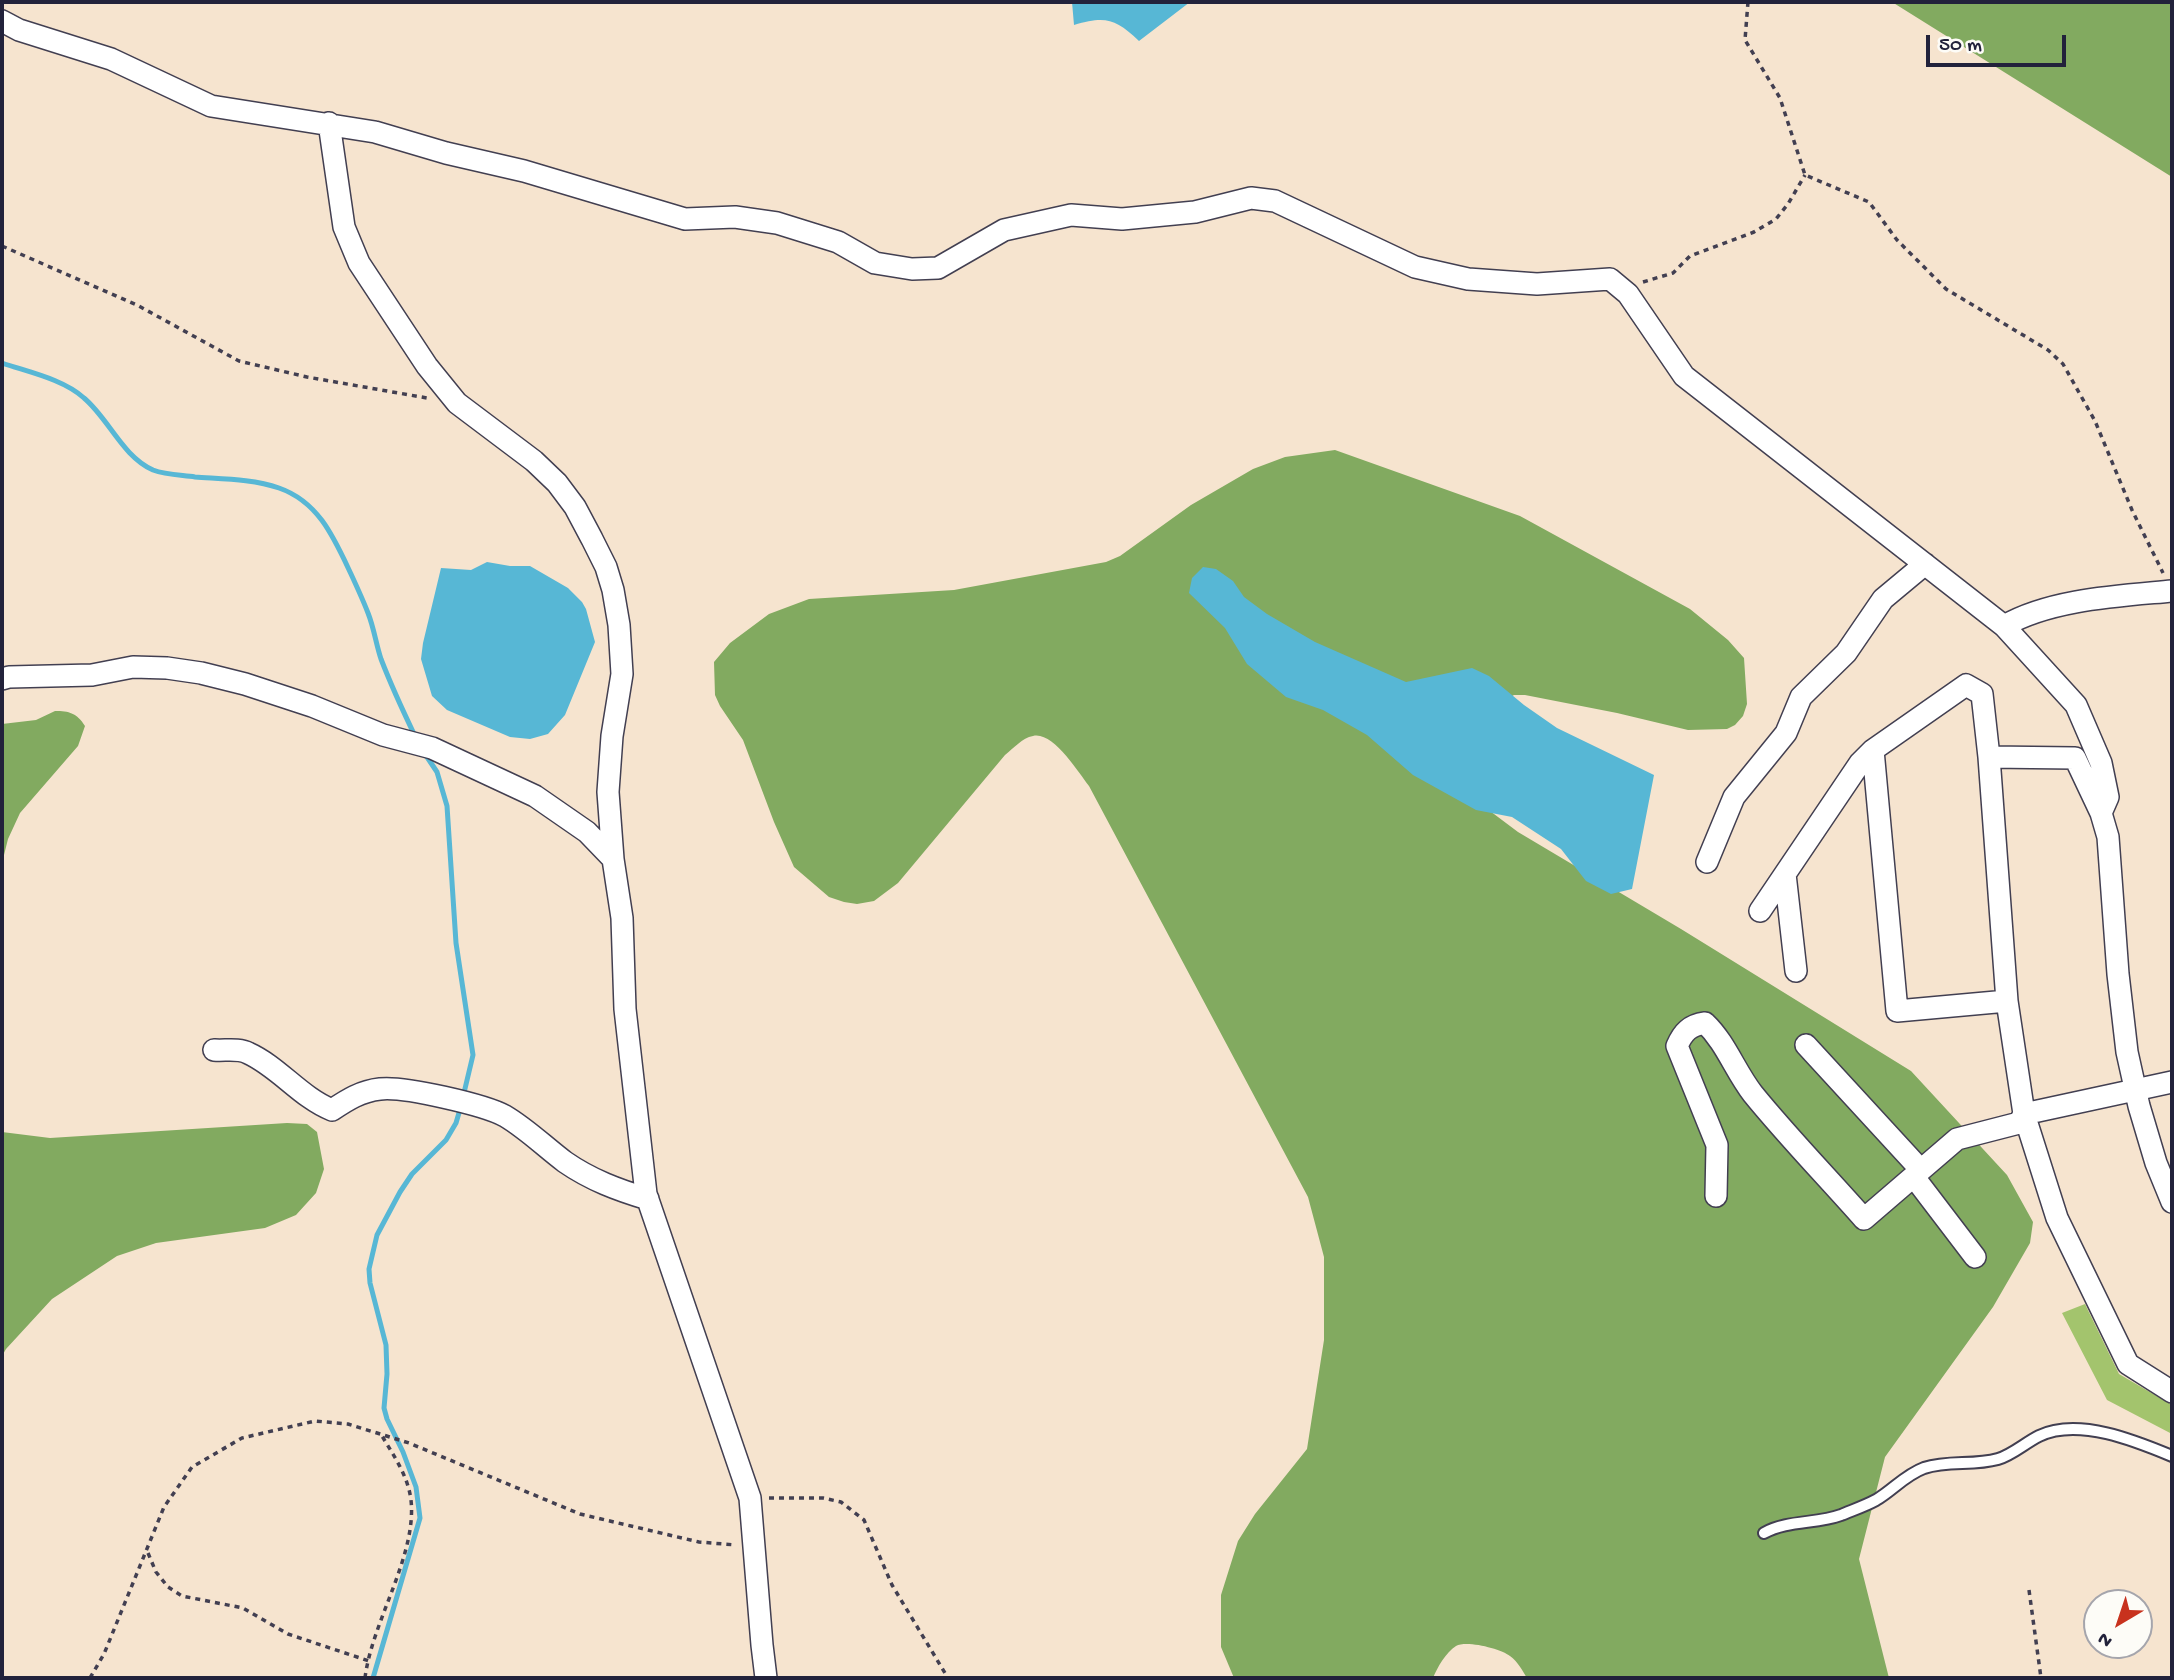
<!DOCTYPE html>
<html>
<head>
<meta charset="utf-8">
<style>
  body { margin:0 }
  #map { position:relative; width:2174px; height:1680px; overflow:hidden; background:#f6e4cf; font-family:"Gochi Hand",sans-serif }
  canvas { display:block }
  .frame { position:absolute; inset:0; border:4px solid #22223b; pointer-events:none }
  .north { position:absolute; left:2083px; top:1589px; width:70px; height:70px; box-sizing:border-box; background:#fdfcf7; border:2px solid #a5a5ac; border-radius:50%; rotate:219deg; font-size:19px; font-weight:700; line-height:28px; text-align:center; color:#22223b }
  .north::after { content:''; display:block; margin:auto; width:24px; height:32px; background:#c8321e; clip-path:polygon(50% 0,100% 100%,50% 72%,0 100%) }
  .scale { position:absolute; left:1926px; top:35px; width:140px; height:32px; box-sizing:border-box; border:4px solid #22223b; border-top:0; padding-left:9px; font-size:21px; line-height:24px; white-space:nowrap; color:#22223b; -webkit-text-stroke:5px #fdfcf7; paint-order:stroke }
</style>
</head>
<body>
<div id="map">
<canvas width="2174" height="1680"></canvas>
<div class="frame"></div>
<div class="north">N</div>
<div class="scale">50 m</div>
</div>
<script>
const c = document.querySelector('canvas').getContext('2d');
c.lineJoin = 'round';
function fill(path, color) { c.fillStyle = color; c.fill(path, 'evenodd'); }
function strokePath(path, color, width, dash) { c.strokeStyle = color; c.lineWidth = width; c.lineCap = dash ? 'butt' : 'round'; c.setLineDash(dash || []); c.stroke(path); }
const green = new Path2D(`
  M2085 1304 2119 1374 2172 1405V1434L2107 1400 2062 1313Z`);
const forest = new Path2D(`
  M1892 2H2172V177Z
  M1335 450 1520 516 1690 609 1728 640 1744 658 1747 704 1743 716 1735 725 1727 729 1688 730 1617 713 1525 695H1514L1503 701 1470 796 1518 832 1681 929 1911 1071 2007 1175 2033 1222 2030 1243 1993 1307 1885 1457 1859 1559 1889 1678H1527C1522 1670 1518 1662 1510 1656 1501 1649 1467 1640 1456 1646 1446 1652 1437 1668 1433 1678H1234L1221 1647V1595L1238 1541 1255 1514 1307 1449 1324 1340V1257L1308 1197 1089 786C1078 772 1053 731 1033 736 1022 738 1014 748 1005 755L898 883 874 901 857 904 844 902 829 897 794 867 774 822 743 740 720 706 715 695 714 662 730 643 769 614 809 599 954 590 1106 562 1120 556 1191 505 1253 469 1285 457Z
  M55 711C69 711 77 713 85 726L78 746 20 813 8 839 2 863V724L36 720Z
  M287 1123 307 1124 317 1132 324 1169 316 1193 296 1215 265 1228 156 1243 117 1256 52 1299 6 1349 2 1356V1132L50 1138Z`);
const water = new Path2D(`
  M1072 2H1190L1139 41C1115 18 1105 16 1074 25Z
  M487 562 510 566H530L568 588 582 602 586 609 595 642 565 715 548 734 530 739 510 737 447 710 432 696 421 659 423 643 441 568 471 570Z
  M1203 567 1216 569 1233 581 1244 597 1267 614 1315 642 1406 682 1472 668 1489 676 1524 705 1557 728 1654 775 1632 889 1611 894 1586 881 1561 849 1512 817 1476 810 1413 775 1367 735 1323 710 1286 697 1247 664 1225 628 1189 593 1192 578Z`);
const stream = new Path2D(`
  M2 363C28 372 63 379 84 398 109 419 122 456 153 470 166 475 181 475 195 477 222 479 253 479 279 488 319 502 334 538 351 574 357 587 363 600 368 613 374 628 376 644 381 659 391 685 403 711 415 736
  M423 751 437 772 447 806 456 943 473 1055 463 1097
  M373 1678 420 1518 416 1487 403 1452 387 1419 384 1408 387 1374 386 1345 370 1283 369 1269 377 1235 400 1192 412 1174 446 1140 456 1123 461 1106`);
const path = new Path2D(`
  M1748 2 1745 40 1780 98 1805 175 1869 202 1897 240 1946 289 2048 350 2063 364 2095 421 2132 510 2163 573
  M2 246 137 305 239 361 307 377 427 398
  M1643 282 1673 273 1690 256 1754 232 1776 219 1788 204 1805 175
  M769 1498H823L841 1502 864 1520 892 1585 948 1678
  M148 1553 156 1572 168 1587 182 1596 243 1608 288 1634 369 1661
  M2029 1590 2041 1678
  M90 1678 104 1654 164 1507 192 1467 242 1438 315 1421 348 1424 409 1443 580 1514 699 1542 736 1545
  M365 1678C372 1621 417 1556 411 1500 408 1476 394 1456 382 1436`);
const service = new Path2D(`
  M1764 1533C1787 1520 1817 1524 1841 1515 1853 1510 1865 1506 1876 1500 1893 1490 1905 1475 1924 1468 1949 1460 1973 1466 1998 1459 2012 1455 2025 1443 2039 1436 2078 1417 2136 1441 2172 1456`);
const minor = new Path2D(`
  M2 21 19 30 111 59 211 106 375 132 446 153 524 171 685 219 735 217 777 223 838 242 875 263 912 269 938 268 1004 230 1071 215 1122 219 1195 212 1251 198 1275 201 1415 267 1468 279 1537 284 1610 279 1628 294 1684 376 2004 626 2076 705 2101 763 2108 797 2101 813
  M329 123 344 227 359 263 427 366 457 403 534 461 557 483 575 507 592 539 606 567 613 590 619 625 622 674 612 736 608 792 613 859 622 918 625 1009 646 1194 750 1498 762 1645 766 1678
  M2004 626C2051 599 2119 596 2172 591
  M2 679 9 677 92 675 133 667 167 668 201 673 245 684 312 706 383 735 432 748 535 796 587 832 613 859
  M1989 757 2075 758 2101 813 2108 837 2118 974 2127 1052 2139 1106 2156 1163 2172 1202
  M1707 862 1734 797 1786 733 1801 697 1846 653 1883 599 1925 564
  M1785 874 1796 971
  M1760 911 1860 763 1873 750
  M2007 1001 1897 1011 1873 750 1966 685 1982 694 1989 757 2007 1001 2024 1114 2057 1218 2128 1364 2172 1392
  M1806 1045 1920 1169
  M214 1050C224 1051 239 1048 248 1053 279 1067 300 1097 332 1110 347 1100 361 1091 380 1089 404 1086 485 1105 505 1116 527 1129 545 1147 565 1162 591 1180 618 1190 648 1199
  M1914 1177 1975 1257
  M1716 1196 1717 1145 1677 1046C1683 1032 1690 1025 1705 1023 1726 1043 1735 1071 1753 1094 1788 1137 1827 1177 1864 1219L1957 1139 2019 1123 2024 1114 2172 1082`);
fill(green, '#a3c46d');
fill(forest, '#82aa60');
fill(water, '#57b7d5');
strokePath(stream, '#57b7d5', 5);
strokePath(service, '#423f51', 14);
strokePath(minor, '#423f51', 24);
strokePath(path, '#423f51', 3.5, [5, 5]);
strokePath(service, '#fff', 10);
strokePath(minor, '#fff', 21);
</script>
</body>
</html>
